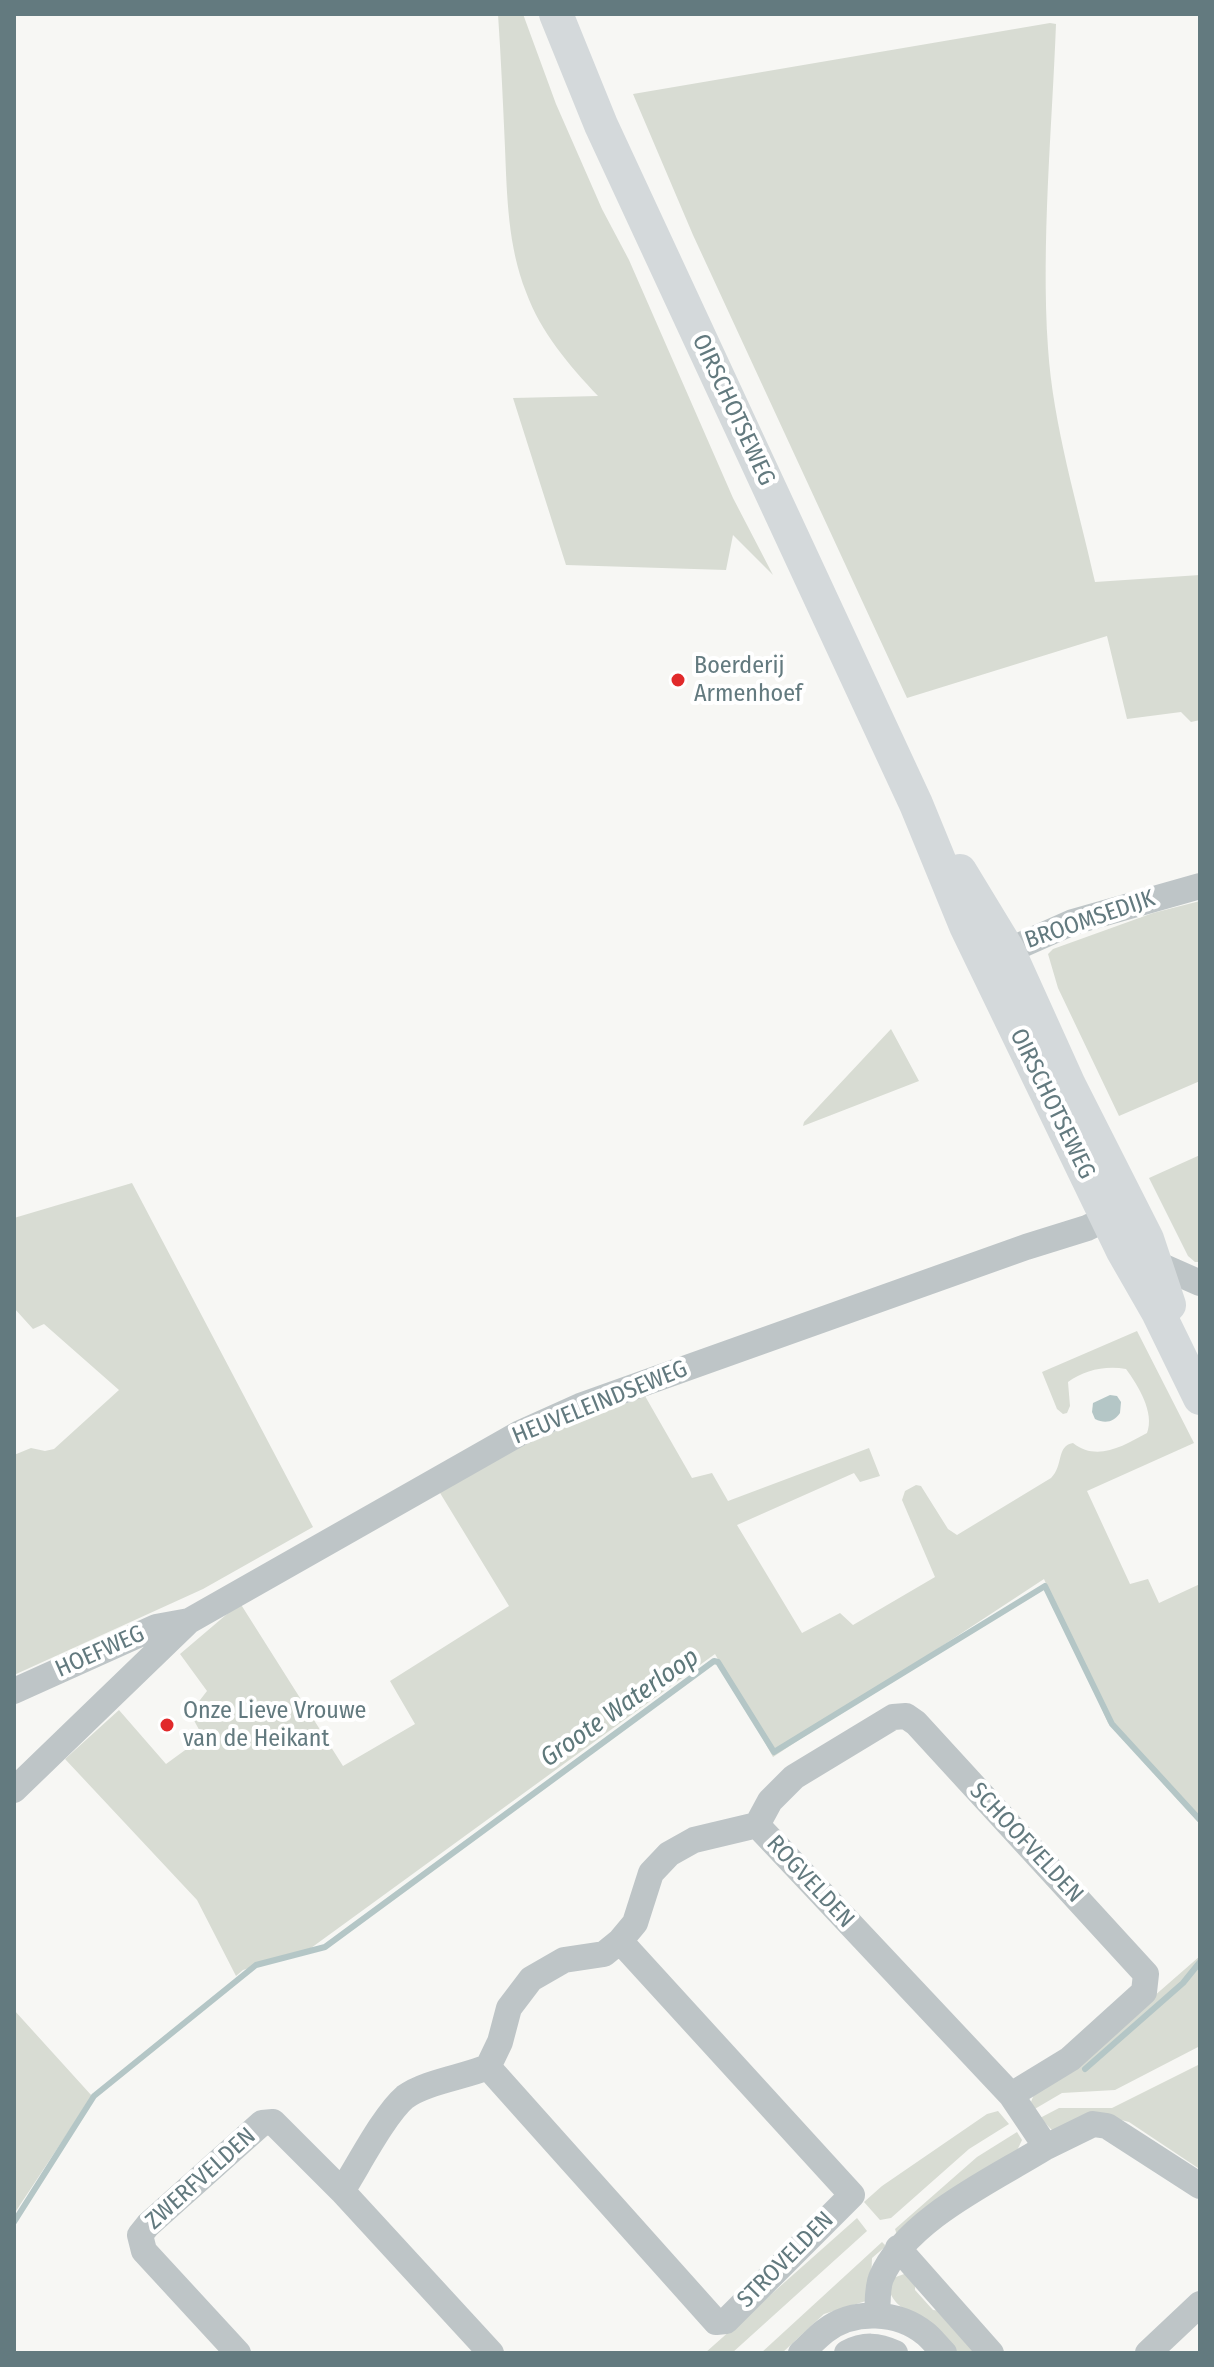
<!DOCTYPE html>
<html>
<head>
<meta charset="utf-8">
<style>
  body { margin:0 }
  #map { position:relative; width:1214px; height:2367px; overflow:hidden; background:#f7f7f4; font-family:"Fira Sans Condensed",sans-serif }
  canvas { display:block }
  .frame { position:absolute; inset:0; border:16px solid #637a7f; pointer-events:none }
</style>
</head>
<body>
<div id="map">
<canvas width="1214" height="2367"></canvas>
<div class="frame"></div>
</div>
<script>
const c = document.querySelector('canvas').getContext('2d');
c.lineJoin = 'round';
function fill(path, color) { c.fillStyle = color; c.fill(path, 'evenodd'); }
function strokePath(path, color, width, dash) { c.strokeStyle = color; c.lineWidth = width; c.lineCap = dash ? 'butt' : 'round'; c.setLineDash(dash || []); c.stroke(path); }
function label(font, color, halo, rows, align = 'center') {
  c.font = font + ' "Fira Sans Condensed",sans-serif'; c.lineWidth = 8; c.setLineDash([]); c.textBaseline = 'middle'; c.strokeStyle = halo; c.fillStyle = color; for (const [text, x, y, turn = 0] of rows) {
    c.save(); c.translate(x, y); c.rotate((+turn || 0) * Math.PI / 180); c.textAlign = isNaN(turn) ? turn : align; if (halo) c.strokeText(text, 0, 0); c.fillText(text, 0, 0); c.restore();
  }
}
const green = new Path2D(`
  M498 14H523L556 104 602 209 629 260 733 498 773 575 733 535 726 570 566 565 513 398 598 396C569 365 541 333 526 292 508 246 507 197 505 148 503 103 501 59 498 14Z
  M1050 23 1056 24C1052 129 1041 243 1048 348 1053 425 1078 506 1095 582L1200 575V720L1191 722 1181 712 1127 719 1107 636 907 698 693 235 633 94Z
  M1200 901V1081L1119 1116 1058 988 1048 954 1053 949 1153 913Z
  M891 1029 919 1081 803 1126 804 1122Z
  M1200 1155V1262H1195L1188 1256 1149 1178Z
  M132 1183 313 1527 203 1589 14 1675V1455L31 1448 45 1451 54 1449 119 1390 44 1324 33 1329 14 1308V1218Z
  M1137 1331 1194 1443 1087 1491 1130 1584 1148 1579 1159 1603 1200 1584V1824L1108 1723 1044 1579 773 1757 715 1654 311 1948 243 1970 236 1976 197 1900 65 1759 119 1710 166 1764 203 1737 190 1713 207 1691 180 1654 240 1603 343 1766 415 1724 390 1681 509 1606 437 1488 518 1446 645 1396 692 1478 712 1473 728 1501 869 1448 880 1476 860 1482 854 1473 737 1525 802 1633 840 1613 853 1625 935 1577 902 1500 905 1491 916 1485 921 1486 948 1529 957 1535 1051 1478C1064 1465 1056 1446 1073 1443 1097 1462 1123 1446 1147 1433 1155 1413 1138 1385 1126 1369 1106 1365 1084 1370 1068 1382L1070 1406 1067 1413 1063 1414 1057 1409 1042 1372Z
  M1200 1956V2046L1115 2090 1062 2093 1033 2110 1031 2102 1034 2094 1075 2065Z
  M14 2010 92 2096 14 2214Z
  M1200 2064V2164L1198 2168 1129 2122 1094 2113 1053 2131 1040 2118 1059 2108H1112Z
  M998 2111 1009 2124 969 2149 891 2218 880 2220 864 2202 882 2186 987 2114Z
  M1017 2132 1022 2140 1013 2159 897 2235 895 2229 977 2157Z
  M857 2218 867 2231 732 2353H705Z
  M882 2242 886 2246 872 2258 871 2283 866 2301 824 2314 782 2353H761Z
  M907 2273 915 2281V2290L933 2310 942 2311 979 2353H958C948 2343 938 2328 926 2320 907 2308 897 2311 888 2288L893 2278Z`);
const water = new Path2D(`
  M1110 1395 1117 1396 1121 1402 1120 1413C1114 1422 1105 1424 1095 1419L1092 1412 1093 1403Z`);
const stream = new Path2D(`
  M1085 2069 1183 1983 1200 1962
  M14 2222 94 2096 256 1965 325 1947 714 1661 718 1662 774 1752 1045 1586 1112 1724 1200 1820`);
const minor = new Path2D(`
  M992 958 1073 922 1200 886
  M1157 1264 1200 1283
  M14 1691 156 1627 189 1621
  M14 1790 189 1621 520 1433 580 1406 1026 1247 1087 1228 1124 1210
  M757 1825 770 1801 794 1777 893 1717 906 1716 916 1723 1146 1974 1144 1992 1070 2059 1011 2095
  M488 2067 716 2322 726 2321 852 2195 620 1941
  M1046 2147 1093 2124 1107 2126 1200 2186
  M898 2248 991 2353
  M238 2353 144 2251 140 2235 148 2225 262 2123 273 2122 342 2191
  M491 2353 342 2191C358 2166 384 2115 405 2097 425 2082 464 2077 488 2067L500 2042 509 2008 531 1979 564 1960 604 1954 620 1941 635 1923 651 1873 669 1854 694 1840 757 1825 1011 2095 1046 2147C993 2180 906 2219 881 2278 877 2288 878 2303 877 2315
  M801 2353C809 2346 816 2338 825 2331 854 2309 898 2311 926 2334 932 2339 938 2347 944 2353
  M847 2353C864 2344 878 2345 895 2353
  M1148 2353 1200 2304`);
const major = new Path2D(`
  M556 14 601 125 916 804 966 926 1123 1251 1158 1312 1200 1398
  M960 871 1008 950 1069 1085 1147 1239 1169 1305`);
const markers = [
  [678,680,8,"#e12a2b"],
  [167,1725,8,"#e12a2b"]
];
const streetNames = [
  ["OIRSCHOTSEWEG",733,410,65],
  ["BROOMSEDIJK",1090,920,-19],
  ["OIRSCHOTSEWEG",1052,1104,64],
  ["HEUVELEINDSEWEG",600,1403,-22],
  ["HOEFWEG",100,1652,-24],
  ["SCHOOFVELDEN",1026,1843,47],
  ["ROGVELDEN",810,1882,47],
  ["ZWERFVELDEN",201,2179,-42],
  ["STROVELDEN",786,2260,-45]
];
const poiNames = [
  ["Boerderij",694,666],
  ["Armenhoef",694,694],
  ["Onze Lieve Vrouwe",183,1711],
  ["van de Heikant",183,1739]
];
const waterNames = [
  ["Groote Waterloop",620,1708,-35]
];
fill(green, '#d8dcd3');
fill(water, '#b4c6c6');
strokePath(stream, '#b4c6c6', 6);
strokePath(minor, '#bec5c7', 26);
strokePath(major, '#d4d9db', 34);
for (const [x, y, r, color] of markers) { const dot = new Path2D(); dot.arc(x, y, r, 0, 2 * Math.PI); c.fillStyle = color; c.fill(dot); strokePath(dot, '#fff', 3); }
label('24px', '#637a7f', '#fff', streetNames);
label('24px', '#637a7f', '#fff', poiNames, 'left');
label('italic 26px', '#5e787a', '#fff', waterNames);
</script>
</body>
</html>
